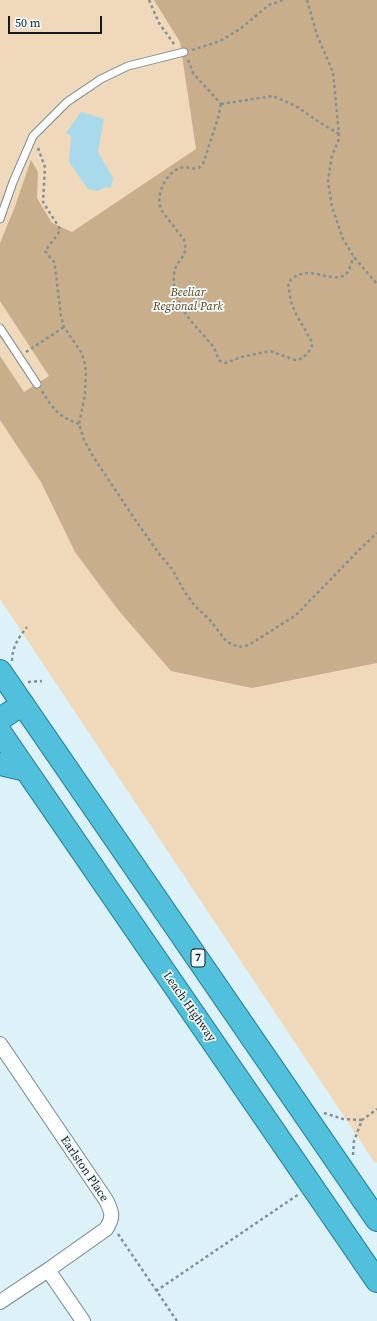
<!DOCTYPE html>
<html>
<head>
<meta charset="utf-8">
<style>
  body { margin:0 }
  #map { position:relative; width:377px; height:1321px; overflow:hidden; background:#dcf1f8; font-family:"Source Serif 4",serif }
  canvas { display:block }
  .scale { position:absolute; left:8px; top:16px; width:94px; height:18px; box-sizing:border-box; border:2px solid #141b1e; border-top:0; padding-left:5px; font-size:12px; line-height:14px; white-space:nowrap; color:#141b1e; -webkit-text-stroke:3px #f3fcff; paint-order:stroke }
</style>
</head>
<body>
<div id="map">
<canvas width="377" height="1321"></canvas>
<div class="scale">50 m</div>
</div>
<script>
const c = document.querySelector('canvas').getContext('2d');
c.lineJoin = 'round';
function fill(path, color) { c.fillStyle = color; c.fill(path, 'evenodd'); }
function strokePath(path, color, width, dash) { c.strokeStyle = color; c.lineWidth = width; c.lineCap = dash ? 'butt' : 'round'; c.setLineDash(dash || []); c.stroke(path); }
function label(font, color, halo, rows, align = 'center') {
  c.font = font + ' "Source Serif 4",serif'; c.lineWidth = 3.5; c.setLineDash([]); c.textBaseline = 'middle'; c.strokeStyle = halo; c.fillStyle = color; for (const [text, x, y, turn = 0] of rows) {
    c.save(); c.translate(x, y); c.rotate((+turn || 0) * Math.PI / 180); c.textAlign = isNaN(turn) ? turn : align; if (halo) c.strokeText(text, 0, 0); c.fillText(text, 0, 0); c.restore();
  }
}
const green = new Path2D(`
  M0 0H377V1162L375 1163 0 599Z`);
const forest = new Path2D(`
  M154 0H377V663L252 688 171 671 119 611 75 552 41 482 0 420V356L24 392 49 376 0 301V243L14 209 31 160 38 172 37 198 52 223 72 232 196 149 180 42Z`);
const building = new Path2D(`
  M81 112 104 119 98 152 113 178 111 188 105 187 98 191 88 189 69 162 71 136 66 133Z`);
const path = new Path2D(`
  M149 0 159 23 174 44
  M307 0 317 35 333 72 339 135 338 142 332 155 328 181 332 207 343 239 354 257 377 284
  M192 50 220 41 240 29 269 5 283 0
  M188 60 193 73 221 104
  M221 104 218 118 203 164C197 173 189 165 180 168 165 173 154 198 162 211L184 240C190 258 175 259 174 274 171 304 194 324 212 345 216 350 216 356 220 361L226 363 241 357 270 351 295 360 300 359 306 355 309 351 312 346V342L296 314 291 302 288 283C306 260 332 286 346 274 350 270 351 262 354 257
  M221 104 273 96 296 106 319 122 339 134
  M38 148 45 167 43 202 60 229 58 234 45 251 54 262 55 267 61 316 64 327 81 352 84 360 86 371 85 395 79 424 84 440 94 458 134 518 160 555 172 569 184 591 195 606 209 619 227 642 239 647 249 645 296 615 362 547 377 533
  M26 352 64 327
  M42 391C53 409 59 417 79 424
  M12 661C12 647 19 637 27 627
  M28 682 42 681
  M324 1113 343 1119 362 1120
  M353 1155 354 1141 362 1120 377 1109
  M118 1234 177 1321
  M156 1291 299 1194`);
const service = new Path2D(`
  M0 219 13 182 33 136 67 102 101 79 128 66 184 52
  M0 328 37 384`);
const minor = new Path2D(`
  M0 1044 106 1200C112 1212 114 1217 106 1229L48 1270 0 1302
  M48 1270 83 1321`);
const trunk = new Path2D(`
  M0 671 377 1220
  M0 719 23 704
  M0 732 377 1281
  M0 764 26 770`);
const shields = [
  [198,958,14]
];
const shieldNames = [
  ["7",198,958]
];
const parkNames = [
  ["Beeliar",188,293],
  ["Regional Park",188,307]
];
const streetNames = [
  ["Leach Highway",189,1007,55],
  ["Earlston Place",84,1169,56]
];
fill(green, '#efd9ba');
fill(forest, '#c8ae8a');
fill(building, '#a8daeb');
strokePath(service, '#74878e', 9);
strokePath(minor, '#74878e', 16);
strokePath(trunk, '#1f7c94', 24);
strokePath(path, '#829196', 2.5, [3, 3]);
strokePath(service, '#fff', 7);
strokePath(minor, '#fff', 14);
strokePath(trunk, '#50c0dc', 22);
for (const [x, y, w] of shields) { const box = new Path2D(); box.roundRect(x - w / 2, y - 9, w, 18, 3); c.fillStyle = '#f3fcff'; c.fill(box); strokePath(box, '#141b1e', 1); }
label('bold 11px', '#141b1e', null, shieldNames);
label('italic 12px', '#5d4216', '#f3fcff', parkNames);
label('12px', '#141b1e', '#f3fcff', streetNames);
</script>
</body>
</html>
